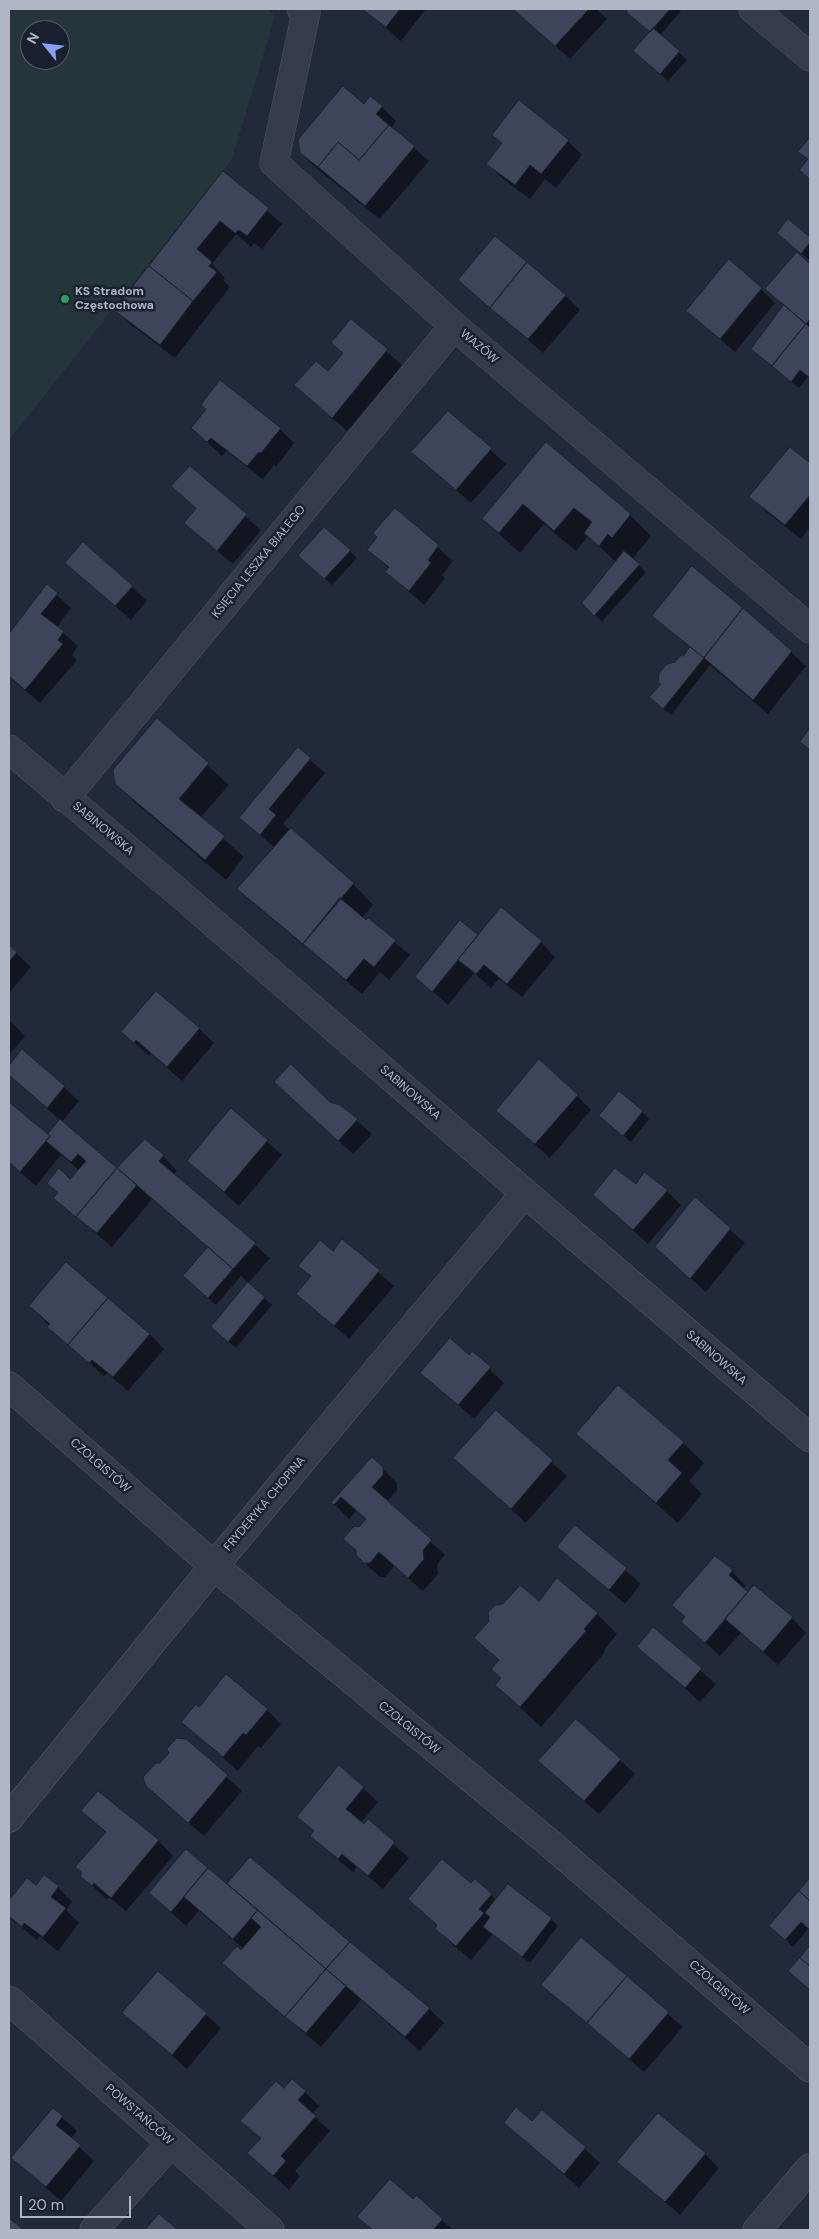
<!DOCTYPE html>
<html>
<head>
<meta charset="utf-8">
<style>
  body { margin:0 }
  #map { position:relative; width:819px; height:2239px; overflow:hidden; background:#22293b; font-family:"DM Sans",sans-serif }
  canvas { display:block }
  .frame { position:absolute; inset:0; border:10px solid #b1b6c7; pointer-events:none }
  .north { position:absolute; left:20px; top:20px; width:50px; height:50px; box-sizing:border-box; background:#1b2030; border:1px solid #575c6c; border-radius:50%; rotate:299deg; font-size:14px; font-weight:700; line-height:20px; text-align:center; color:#b1b6c7 }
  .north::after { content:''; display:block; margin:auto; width:18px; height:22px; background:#85a0f8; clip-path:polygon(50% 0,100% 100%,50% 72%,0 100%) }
  .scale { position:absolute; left:20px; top:2196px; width:111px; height:22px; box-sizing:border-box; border:2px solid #b1b6c7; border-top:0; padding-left:6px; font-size:15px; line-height:18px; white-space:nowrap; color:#b1b6c7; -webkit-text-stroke:4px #1b2030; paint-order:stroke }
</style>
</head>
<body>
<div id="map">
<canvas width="819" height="2239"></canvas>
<div class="frame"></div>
<div class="north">N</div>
<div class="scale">20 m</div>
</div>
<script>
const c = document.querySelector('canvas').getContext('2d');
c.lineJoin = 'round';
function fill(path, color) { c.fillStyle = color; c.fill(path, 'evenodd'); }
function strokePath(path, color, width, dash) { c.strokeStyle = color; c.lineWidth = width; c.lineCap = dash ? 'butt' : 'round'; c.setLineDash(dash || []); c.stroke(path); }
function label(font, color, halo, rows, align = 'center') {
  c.font = font + ' "DM Sans",sans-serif'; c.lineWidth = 5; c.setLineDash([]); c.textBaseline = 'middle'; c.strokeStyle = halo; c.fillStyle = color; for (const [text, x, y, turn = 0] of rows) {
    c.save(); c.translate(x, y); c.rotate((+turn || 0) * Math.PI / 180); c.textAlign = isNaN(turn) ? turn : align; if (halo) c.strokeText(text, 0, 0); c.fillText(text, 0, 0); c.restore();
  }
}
const green = new Path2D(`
  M9 9H266L275 16 232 159 9 440ZM30 30H60V60H30Z`);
const shadow = new Path2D(`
  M364 9H426L401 41Z
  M514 9H597L607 19 570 59Z
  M631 9H679L681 11 660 35 687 60 668 81 642 58 651 33 628 12Z
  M364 105 382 107 396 121 391 128 429 161 380 219 316 168 301 153Z
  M493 135 568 141 582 155 556 188 545 179 530 199 502 178 487 163 503 144Z
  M224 172 282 224 262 249 254 243 251 247 236 234 212 264 225 278 223 280 230 287 175 358 130 324 116 309Z
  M788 221 810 239 809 260 785 240Z
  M797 254 810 265V379L808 377 799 388 752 349 785 307 767 289Z
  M460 280 565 295 580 310 543 353Z
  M761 289 775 303 735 352 687 311Z
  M351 321 402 365 347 431 295 385 329 372 344 354 333 343Z
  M448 412 506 464 471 503 413 452Z
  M192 428 280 429 294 443 276 467 274 465 263 479 226 451 222 456Z
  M546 443 630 515 651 536 632 559 646 572 602 622 584 603 616 562 588 536 576 551 544 524 520 553 483 519Z
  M790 448 810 465V527L801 539 765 511 751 496Z
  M190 468 261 530 233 564 200 537Z
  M395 510 453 561 442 575 445 578 424 605 387 572 389 569 369 549Z
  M350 551 357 558 332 585 307 563Z
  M67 563 132 587 147 601 131 620Z
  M47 586 71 608 57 627 78 646 72 655 77 660 40 703 9 677V636Z
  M654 615 791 652 806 666 768 714 710 665 671 715 658 705 663 685 676 663 683 658 691 649Z
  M157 720 229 785 200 818 244 857 226 880 138 805 116 784Z
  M298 749 325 773 283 824 353 884 373 905 362 918 366 922 368 920 410 955 389 980 380 972 362 994 260 909 239 889 275 848 241 818Z
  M460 922 478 937 541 942 555 957 522 997 499 979 491 988 474 973 448 1005 417 977Z
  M9 946 31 967 9 993Z
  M9 1020 25 1036 9 1055Z
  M199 1029 214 1043 182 1081 151 1054 149 1056 123 1032Z
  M22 1051 79 1101 62 1122 117 1170 163 1156 177 1171 173 1175 270 1258 248 1283 241 1276 216 1305 192 1283 209 1248 152 1199 112 1247 55 1198 59 1194 48 1183 70 1180 79 1170 61 1155 36 1186 9 1163V1104L48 1136 61 1121 9 1074V1068Z
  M291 1096 340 1106 372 1134 353 1154Z
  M577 1096 591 1110 550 1158 498 1111Z
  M231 1110 282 1155 239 1206 188 1161Z
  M642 1112 649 1119 631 1142 608 1123Z
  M636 1186 667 1191 681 1205 648 1244 594 1195Z
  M695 1199 745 1243 706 1292 671 1261Z
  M342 1241 394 1286 349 1339 297 1294 311 1277 300 1266 333 1253Z
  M248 1284 272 1305 236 1348 220 1334Z
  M30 1306 150 1334 164 1349 128 1391 107 1373 104 1376 64 1341Z
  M472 1353 504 1383 474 1419 422 1373 469 1356Z
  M496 1412 567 1476 526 1523 470 1472Z
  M578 1434 683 1443 704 1463 689 1481 702 1494 678 1523 599 1454Z
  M382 1468 397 1483V1490L387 1502 445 1555 437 1565 438 1574 423 1591 394 1566 385 1577H380L372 1570 357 1555 360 1528 367 1520 356 1511 349 1519 333 1503Z
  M575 1527 641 1584 625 1604 559 1547Z
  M732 1571 746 1586 743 1589 748 1594 792 1618 806 1633 778 1665 741 1633 720 1656 683 1622Z
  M539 1603 597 1614 617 1634 604 1650 605 1652 541 1727 496 1685 502 1679 499 1661 476 1638 490 1622Z
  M653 1629 716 1684 700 1702 638 1646Z
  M199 1708 267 1710 281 1724 261 1748 258 1746 238 1771 182 1722Z
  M185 1740 242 1791 204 1836 147 1786 160 1764Z
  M620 1760 635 1774 599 1814 554 1775Z
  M363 1788 378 1802 361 1823 364 1826 368 1821 409 1858 383 1889 357 1867 353 1872 326 1850 312 1836 314 1833 298 1817Z
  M98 1793 159 1841 173 1856 126 1911 109 1897 107 1900 82 1876 106 1833 82 1811Z
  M186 1851 227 1886 429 2009 444 2023 420 2051 361 2000 321 2047 239 1977 241 1952 244 1949 199 1911 186 1926 150 1893Z
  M27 1879 37 1887H58L72 1902 66 1910 79 1923 58 1951 39 1936 37 1940 9 1917V1902Z
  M810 1880V1930L809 1928 793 1947 771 1926Z
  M471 1884 491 1895 496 1900 551 1919 558 1926 530 1963 493 1934 471 1960 451 1943 436 1928 438 1926 409 1899Z
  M581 1939 683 2027 644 2072 543 1985Z
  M158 1973 221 2028 187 2069 124 2013Z
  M284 2090 305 2092 319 2106 312 2114 330 2131 295 2171 300 2176 289 2190 249 2153 261 2139 242 2121Z
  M53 2109 77 2131 71 2139 94 2161 61 2201 12 2158Z
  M543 2111 600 2163 579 2188 506 2123H532Z
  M705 2154 719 2168 680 2215 619 2162Z
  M414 2200 442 2220 453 2230H372L359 2217Z`);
const building = new Path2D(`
  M362 9H400L386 27Z
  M513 9H589L555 46Z
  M629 9H670L650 32 626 12Z
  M653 28 680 51 660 74 633 51Z
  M343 86 364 104 370 96 383 106 376 114 389 125 359 160 338 142 318 167 300 153 298 140Z
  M519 100 569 140 541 174 530 165 515 185 486 164 502 143 492 135Z
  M389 125 415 146 365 206 318 167 338 142 359 160Z
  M810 137V179L799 170 808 159 798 152Z
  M223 171 269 208 247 236 239 230 235 233 220 221 197 249 212 262 209 266 217 272 193 301 149 266Z
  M788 219 810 237V242L801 254 777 233Z
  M495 236 527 262 490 308 458 280Z
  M797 252 810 264V319L806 324 765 289Z
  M729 259 762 288 720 339 686 311Z
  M527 262 566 295 528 339 490 308Z
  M149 266 193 301 160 345 114 310Z
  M784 305 806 324 772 366 751 349Z
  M351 319 388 349 332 418 294 385 316 361 328 371 343 353 331 343Z
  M806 324 810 328V378L800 370 791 382 772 366Z
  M220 380 281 428 261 453 259 452 247 466 211 438 207 442 191 428 206 409 201 405Z
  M448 411 492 448 456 490 411 452Z
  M546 442 631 514 612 538 608 534 599 546 584 533 592 522 574 508 554 531 523 504 499 533 482 519Z
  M790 447 810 463V495L785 525 749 497Z
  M190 466 247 514 217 551 184 523 196 508 171 486Z
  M395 508 439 545 428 560 431 563 409 591 385 572 389 567 367 550 377 537 373 533Z
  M324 527 351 550 324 579 298 556Z
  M83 542 133 586 115 606 65 563Z
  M624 551 640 564 594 616 582 603Z
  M692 566 743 608 704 658 652 616Z
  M47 584 58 593 41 614 64 631 58 640 63 644 25 690 9 676V634Z
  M743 608 792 651 753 700 704 658Z
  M690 647 704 658 663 709 649 697 661 684 658 682 659 673 667 664 675 662 681 655 683 656Z
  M157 718 209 763 179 799 225 836 205 860 115 784 113 770Z
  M810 728V750L800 742Z
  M298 747 311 758 269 809 276 815 260 835 239 818Z
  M291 828 354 883 303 944 237 889Z
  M340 898 366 920 368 918 396 940 374 967 364 959 346 980 303 944Z
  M501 907 542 941 507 984 484 965 476 974 458 960Z
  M460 920 478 935 432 992 415 977Z
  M9 945 17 952 9 962Z
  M156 991 200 1028 167 1067 136 1040 134 1043 121 1032Z
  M22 1049 65 1086 47 1108 9 1075V1066Z
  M539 1059 578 1095 535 1144 496 1111Z
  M291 1064 330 1102 340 1105 358 1119 338 1141 274 1082Z
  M619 1091 643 1111 623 1136 599 1116Z
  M9 1102 50 1136 20 1172 9 1162Z
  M231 1108 268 1140 224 1192 187 1161Z
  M60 1119 117 1168 76 1217 53 1198 58 1193 47 1183 59 1168 70 1179 86 1161 78 1154 71 1162 46 1141 50 1136 48 1134Z
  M145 1139 164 1155 159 1161 256 1243 233 1269 117 1168Z
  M117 1168 137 1185 97 1233 76 1217Z
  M615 1168 636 1184 644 1172 668 1190 633 1230 593 1195Z
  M695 1197 731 1228 690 1279 655 1247Z
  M342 1239 380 1270 334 1326 296 1294 311 1276 298 1266 320 1240 333 1251Z
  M208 1247 233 1269 208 1298 183 1276Z
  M66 1262 108 1298 68 1345 47 1327 50 1324 29 1306Z
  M248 1282 265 1297 228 1342 211 1327Z
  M108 1298 150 1334 113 1377 92 1360 89 1363 68 1345Z
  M450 1338 469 1355 472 1351 491 1367 458 1405 420 1373Z
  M618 1385 684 1442 668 1460 682 1473 656 1503 576 1434Z
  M496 1410 553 1460 511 1509 453 1458Z
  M372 1457 383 1467V1475L372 1487 432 1540 423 1550 424 1559 408 1578 379 1552 370 1563H364L356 1555V1550L343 1539 354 1526 359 1527 366 1519 341 1497 334 1505 331 1503Z
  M575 1525 627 1568 609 1590 557 1547Z
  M715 1556 733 1570 729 1575 748 1592 705 1643 681 1622 685 1617 672 1605Z
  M557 1578 598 1613 584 1629 586 1631 520 1707 495 1685 501 1678 491 1669 499 1660 474 1638 489 1621 488 1613 495 1605 503 1604 520 1585 539 1601Z
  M754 1585 793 1617 763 1652 725 1619Z
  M653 1627 702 1668 685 1688 637 1647Z
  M226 1674 268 1709 246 1735 243 1733 223 1757 181 1722 196 1704 199 1707Z
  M576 1719 621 1759 584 1801 538 1761Z
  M177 1738 186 1739 228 1775 188 1823 146 1786 143 1777 156 1763H160L169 1753 167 1749Z
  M339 1765 364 1787 346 1809 364 1824 368 1819 395 1842 368 1876 342 1854 338 1859 310 1836 314 1831 297 1817Z
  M98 1791 159 1840 111 1898 94 1883 92 1886 80 1876 82 1873 75 1867 106 1832 81 1811Z
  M186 1849 208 1868 171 1912 149 1893Z
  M250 1857 350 1942 326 1969 227 1884Z
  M442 1859 471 1883 475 1879 492 1894 479 1909 484 1913 456 1946 435 1929 437 1925 408 1899Z
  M208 1868 258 1910 233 1939 184 1897Z
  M44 1875 59 1886 51 1897 66 1908 43 1937 24 1923 22 1927 9 1916V1900L27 1878 36 1885Z
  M810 1878V1901L799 1891Z
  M508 1884 552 1918 522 1957 483 1927 490 1917 485 1913Z
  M799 1891 810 1901V1930L801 1922 785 1940 769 1926Z
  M258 1910 326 1969 285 2017 222 1963 237 1946 241 1950 261 1927 251 1918Z
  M581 1937 627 1976 587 2023 541 1985Z
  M350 1942 430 2008 405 2037 326 1969Z
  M810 1945V1966L800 1958Z
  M800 1958 810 1966V1990L788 1971Z
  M326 1969 346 1986 306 2033 285 2017Z
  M158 1971 207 2013 172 2055 122 2013Z
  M627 1976 669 2012 629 2059 587 2023Z
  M292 2079 306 2091 298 2100 316 2116 281 2156 286 2161 273 2176 247 2153 261 2138 240 2121 276 2081 284 2088Z
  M516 2107 532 2121 542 2110 586 2147 564 2174 504 2123Z
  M53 2108 63 2116 56 2125 81 2145 46 2187 11 2158Z
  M658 2113 706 2153 665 2202 617 2162Z
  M390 2179 413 2199 416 2195 443 2219 433 2230H373L357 2217Z
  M159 2214 178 2230H145Z
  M9 2218 24 2230H9Z`);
const minor = new Path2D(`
  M301 9 306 13 274 163 454 326 810 629
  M753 9 810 57
  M9 749 179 893 525 1193 810 1438
  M65 798 454 326
  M9 1386 214 1566 547 1841 810 2068
  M9 1818 214 1566 525 1193
  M9 2000 270 2230
  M94 2230 171 2143
  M757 2230 810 2168`);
const markers = [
  [65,299,5,"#2e9e5b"]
];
const poiNames = [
  ["KS Stradom",75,292],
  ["Częstochowa",75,306]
];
const streetNames = [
  ["WAZÓW",479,347,40],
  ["KSIĘCIA LESZKA BIAŁEGO",259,562,-51],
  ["SABINOWSKA",103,829,40],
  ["SABINOWSKA",410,1093,41],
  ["SABINOWSKA",716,1358,41],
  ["CZOŁGISTÓW",100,1466,41],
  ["FRYDERYKA CHOPINA",265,1504,-50],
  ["CZOŁGISTÓW",409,1728,39],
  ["CZOŁGISTÓW",719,1988,41],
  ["POWSTAŃCÓW",139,2115,41]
];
fill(green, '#24353c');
fill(shadow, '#0007');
fill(building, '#3e455b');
strokePath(building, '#1d2232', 1);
strokePath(minor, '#515666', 29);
strokePath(minor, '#363b4b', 28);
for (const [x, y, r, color] of markers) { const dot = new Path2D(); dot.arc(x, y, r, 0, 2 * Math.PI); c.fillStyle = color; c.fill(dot); strokePath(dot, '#1b2030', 2); }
label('bold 12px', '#b1b6c7', '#1b2030', poiNames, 'left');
label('12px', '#b1b6c7', '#1b2030', streetNames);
</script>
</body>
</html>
